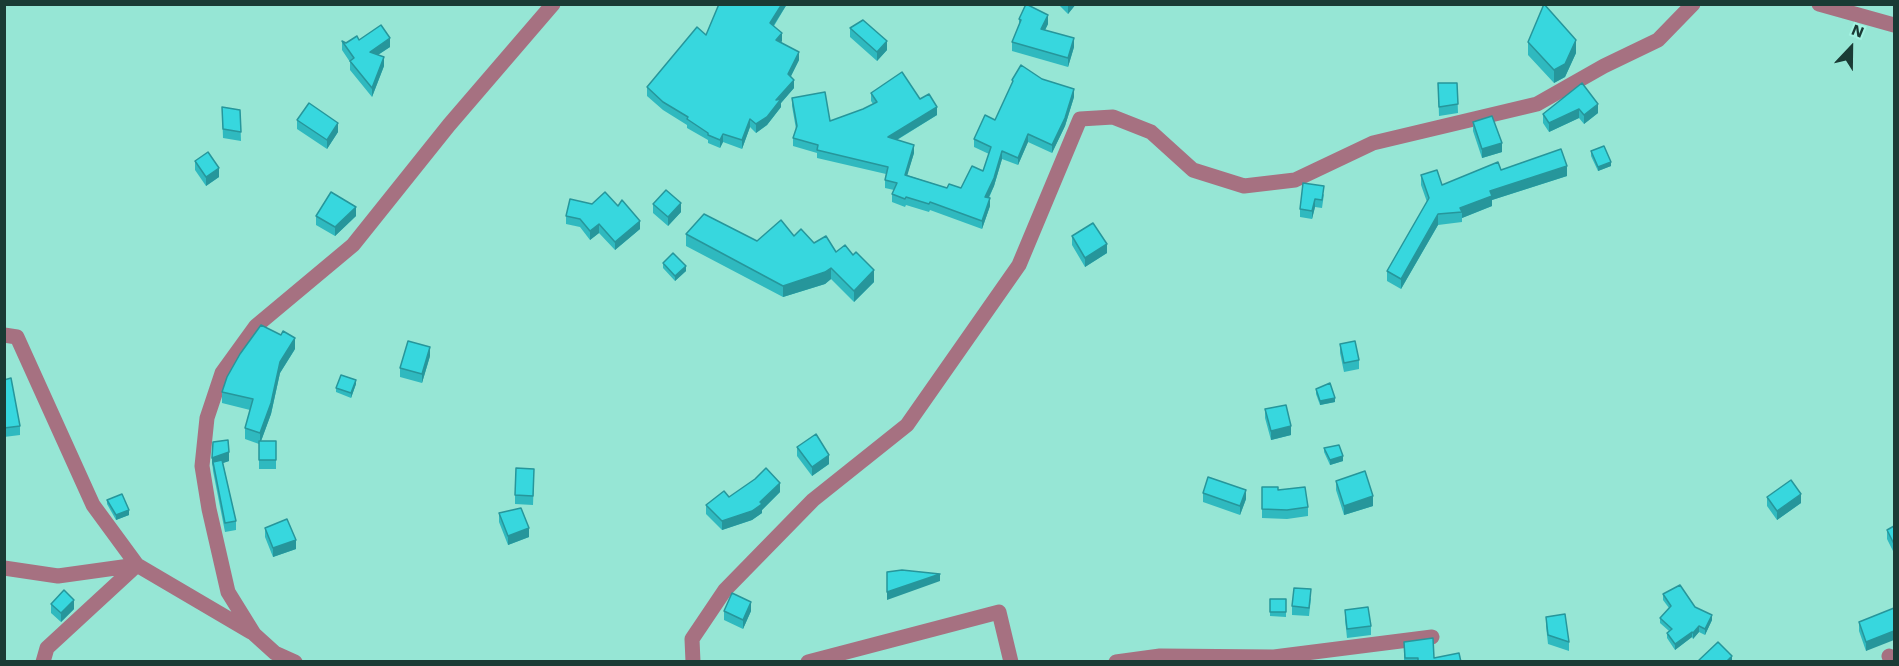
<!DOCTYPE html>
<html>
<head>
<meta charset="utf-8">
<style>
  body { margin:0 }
  #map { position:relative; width:1899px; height:666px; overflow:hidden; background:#96e6d5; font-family:"Work Sans",sans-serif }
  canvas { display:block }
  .frame { position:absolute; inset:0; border:6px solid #1a3b35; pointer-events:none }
  .north { position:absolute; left:1821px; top:18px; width:60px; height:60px; -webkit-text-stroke:4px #a3f3e2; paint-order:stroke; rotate:22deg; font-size:16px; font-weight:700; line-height:24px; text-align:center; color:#1a3b35 }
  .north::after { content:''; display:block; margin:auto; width:21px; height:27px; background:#1a3b35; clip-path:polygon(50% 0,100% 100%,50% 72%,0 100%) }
</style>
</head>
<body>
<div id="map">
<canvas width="1899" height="666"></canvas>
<div class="frame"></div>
<div class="north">N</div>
</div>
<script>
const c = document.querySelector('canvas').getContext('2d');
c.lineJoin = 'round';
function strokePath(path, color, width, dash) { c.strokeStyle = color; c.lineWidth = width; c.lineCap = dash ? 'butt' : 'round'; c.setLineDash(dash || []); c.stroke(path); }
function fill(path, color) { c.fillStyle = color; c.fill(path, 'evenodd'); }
const minor = new Path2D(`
  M1819 4 1894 25
  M4 335 17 337 93 505 137 565 47 648 43 662
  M4 568 58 576 137 565 251 632
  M1889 656 1891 662
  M295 662 275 653 254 634 228 592 209 509 202 466 207 418 222 373 256 326 353 245 449 125 553 4
  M693 662 692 639 725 590 813 500 907 425 1019 265 1080 119 1113 117 1151 132 1193 170 1244 186 1295 180 1373 143 1537 104 1604 66 1658 40 1693 4
  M808 662 999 612 1011 662
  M1116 662 1160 656 1274 657 1432 637`);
const wall = new Path2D(`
  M719 4H787L774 26 782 41 781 42 799 60 791 76 794 88 781 103V107L767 125 756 133 750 127 742 149 723 142 720 148 708 143V140L687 128V125L663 110 647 96V87L706 35Z
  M1058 4H1076L1068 14Z
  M1019 19 1048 24 1045 30 1074 47 1068 67 1012 51V42L1019 25Z
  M850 28 887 50 877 61 850 37Z
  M359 40 390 47 378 55 384 66 372 97 350 70V62L342 50V41L346 43Z
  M1528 42 1576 53 1565 77 1554 83 1528 55Z
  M1042 79 1074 97 1065 126 1052 153 1028 142 1018 165 1002 159 994 186 989 198 990 206 982 229 930 210 929 212 906 205 905 207 892 202V194L894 190 885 188V180L886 174 817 158V153L793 146V138L796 129 792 106V98L830 121 863 109 873 104 871 101V93L920 99 937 115 897 140 914 153 907 175 947 188H961L983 171 989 154 974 147V139L995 120 1012 84V80Z
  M1438 83H1457L1458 113 1439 116Z
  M1582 83 1598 113 1584 124 1579 118 1549 132 1543 123V114Z
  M222 107 240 110 241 141 223 138Z
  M297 120 338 132 327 149 297 129Z
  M1473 122 1502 152 1482 158 1473 131Z
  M1591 151 1611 166 1598 171 1591 156Z
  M195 161 219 177 206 186 195 170Z
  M1501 170 1567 176 1492 200V206L1462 218V222L1438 225 1401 289 1387 281V271L1427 202 1421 185V175L1442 185Z
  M1324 194 1322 208 1315 207 1312 219 1300 217V209Z
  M653 204 681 212 668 226 653 213Z
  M316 216H356L335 236 316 225Z
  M566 216 640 229 615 250 599 233 590 240 580 227 566 224Z
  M686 234 757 241 814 243 836 252 874 282 854 302 831 279 825 284 783 297 686 246Z
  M1072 236 1107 253 1085 267 1072 245Z
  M663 263 686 271 675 281 663 268Z
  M1340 344 1359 360V369L1344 372 1340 353Z
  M295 349 280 373 271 414 261 441H276V469H259V444L245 439V428L250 410 222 403V392Z
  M430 356 422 383 400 377V368Z
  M4 380 20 426V435L4 437Z
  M356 384 351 398 336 392V388Z
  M1316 389 1335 402 1320 405 1316 394Z
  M1265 409 1291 435 1271 440 1265 418Z
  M797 447 829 464 812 476 797 456Z
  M1324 448 1343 461 1330 465 1324 452Z
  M212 458 229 461 223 463 236 521V530L225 532 213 471Z
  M534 478 533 505 515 504V495Z
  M1336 481 1373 506 1344 515 1336 490Z
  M1262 487 1308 507V516L1287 519 1262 518Z
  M780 492 762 510V513L752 520 722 530 706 514V505L729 497Z
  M1203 493 1246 499 1240 515 1203 502Z
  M1767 497 1801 503 1777 520 1767 506Z
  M107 500 129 515 116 520 107 504Z
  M499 513 529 537 508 545 499 522Z
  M1894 526V553L1887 539V530Z
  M265 528 296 549 273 557 265 537Z
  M1663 594 1695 607 1712 620 1705 635 1699 632 1693 639 1692 637 1675 650 1667 638V633L1669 631 1660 623V618L1669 608 1663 600Z
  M1311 598 1309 616 1292 615V606Z
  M1286 599V617L1270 616V612Z
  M51 604 74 609 61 622 51 613Z
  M1894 608 1866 651 1859 631V622Z
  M1345 610 1371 626V635L1347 638 1345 619Z
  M724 611H751L743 629 724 620Z
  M1546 617 1569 642V651L1548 644 1546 626Z
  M1404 642 1434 658 1461 662H1404Z`);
const shadedWall = new Path2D(`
  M782 4H787L770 31V23Z
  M1076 4 1068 14V5Z
  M1048 15V24L1041 38V29Z
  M782 33V41L776 48V40Z
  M390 38V47L370 60V52Z
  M1074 38V47L1068 67V58Z
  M1576 40V53L1565 77 1554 83V70Z
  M887 41V50L877 61V52Z
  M799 52V60L788 82V74Z
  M384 57V66L372 97V88Z
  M794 80V88L781 103V107L767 125 756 133V124Z
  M1074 89V97L1065 126 1052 153V145Z
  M1598 104V113L1584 124V115Z
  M937 107V115L888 145V137Z
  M1579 109V118L1549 132V123Z
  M750 119V127L742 149V140Z
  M338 123V132L327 149V140Z
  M723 134V142L720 148V140Z
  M1028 134V142L1018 165V158Z
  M1502 143V152L1482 158V149Z
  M914 145V153L905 183V175Z
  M1002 151V159L994 186 985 205V197Z
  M1611 162V166L1598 171V167Z
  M1567 166V176L1492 200V206L1462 218V212L1460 208 1490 191Z
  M219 168V177L206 186V177Z
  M990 198V206L982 229V221Z
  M1315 199V207L1312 219V211Z
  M681 203V212L668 226V217Z
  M356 207V216L335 236V227Z
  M1438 214V225L1401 289V279Z
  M640 221V229L615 250V242Z
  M599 224V233L590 240V231Z
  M1107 244V253L1085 267V258Z
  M686 266V271L675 281V276Z
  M831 268V279L825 284 783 297V286Z
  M874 270V282L854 302V291Z
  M295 338V349L280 373 271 414 260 444V433L280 362Z
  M430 347V356L422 383V374Z
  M356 380V384L351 398V393Z
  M1335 398V402L1320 405V401Z
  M1291 426V435L1271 440V431Z
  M229 452V461L214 466 213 462 212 467V458Z
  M829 455V464L812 476V467Z
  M1343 456V461L1330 465V460Z
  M780 483V492L762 510V513L752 520 722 530V521L760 502Z
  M1246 490V499L1240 515V506Z
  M1801 494V503L1777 520V511Z
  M1373 496V506L1344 515V506Z
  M129 510V515L116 520V515Z
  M529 528V537L508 545V536Z
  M296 540V549L273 557V548Z
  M940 574V581L887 600V592Z
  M74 600V609L61 622V613Z
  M751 602V611L743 629V620Z
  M1712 615V620L1705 635V629Z
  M1699 626V632L1693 639V633Z
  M1894 631V640L1866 651V642Z
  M1692 632V637L1675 650V644Z
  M1732 656V662H1726Z`);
const building = new Path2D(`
  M719 4H782L770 23 782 33 776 40 799 52 788 74 794 80 776 100 781 99 767 117 756 124 750 119 742 140 723 134 720 140 708 135V133L687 119 688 117 663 102 647 87 697 27 706 35Z
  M1026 4 1048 15 1041 29 1074 38 1068 58 1012 42 1021 20 1019 19Z
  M1544 4 1576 40 1565 64 1554 70 1528 42Z
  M863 20 887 41 877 52 850 28Z
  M381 25 390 38 370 52 384 57 372 88 350 61 354 58 342 41 346 43 357 36 359 40Z
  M1021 65 1042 79 1074 89 1065 118 1052 145 1028 134 1018 158 1002 151 994 178 985 197 990 198 982 221 930 202 929 204 906 197 905 199 892 194 897 183 885 180 888 167 817 150 818 145 793 138 797 126 792 98 825 92 830 121 863 109 877 102 871 93 902 72 920 99 929 94 937 107 888 137 914 145 905 175 947 188 949 184 961 188 972 166 983 171 991 147 974 139 985 115 995 120 1013 81 1012 80Z
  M1438 83H1457L1458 104 1439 107Z
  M1582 83 1598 104 1584 115 1579 109 1549 123 1543 114Z
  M309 103 338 123 327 140 297 120Z
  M222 107 240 110 241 132 223 129Z
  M1492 116 1502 143 1482 149 1473 122Z
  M1604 146 1611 162 1598 167 1591 151Z
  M1561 149 1567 166 1490 191 1492 196 1460 208 1462 212 1438 214 1401 279 1387 271 1429 198 1421 175 1437 170 1442 185 1498 162 1501 170Z
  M208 152 219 168 206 177 195 161Z
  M1303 183 1324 186 1322 200 1315 199 1312 211 1300 209Z
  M666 190 681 203 668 217 653 204Z
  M331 192 356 207 335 227 316 216Z
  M605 192 618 206 622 200 640 221 615 242 599 224 590 231 580 219 566 216 570 199 592 204Z
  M704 214 757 241 781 220 794 236 801 229 814 243 826 236 836 252 845 245 853 255 856 252 874 270 854 291 831 268 825 272 783 286 686 234Z
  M1093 223 1107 244 1085 258 1072 236Z
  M673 253 686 266 675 276 663 263Z
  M261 325 281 335 283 331 295 338 280 362 271 403 260 433 245 428 253 399 222 392 227 377 240 354Z
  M408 341 430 347 422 374 400 368Z
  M1355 341 1359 360 1344 363 1340 344Z
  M341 375 356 380 351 393 336 388Z
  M11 378 20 426 4 428V380Z
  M1330 383 1335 398 1320 401 1316 389Z
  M1286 405 1291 426 1271 431 1265 409Z
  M816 434 829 455 812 467 797 447Z
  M228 440 229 452 212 458 213 442Z
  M259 441H276V460H259Z
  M1339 445 1343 456 1330 460 1324 448Z
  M222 460 236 521 225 523 213 462Z
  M516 468 534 469 533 496 515 495Z
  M766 468 780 483 760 502 762 504 752 511 722 521 706 505 724 491 729 497 755 479Z
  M1365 471 1373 496 1344 506 1336 481Z
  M1208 477 1246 490 1240 506 1203 493Z
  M1791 480 1801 494 1777 511 1767 497Z
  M1262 487H1278V490L1305 487 1308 507 1287 510 1262 509Z
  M122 494 129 510 116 515 107 500Z
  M521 508 529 528 508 536 499 513Z
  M287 519 296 540 273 548 265 528Z
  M1894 526V544L1887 530Z
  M902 570 940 574 887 592V572Z
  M1680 585 1695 607 1712 615 1705 629 1699 626 1693 633 1692 632 1675 644 1667 633 1672 629 1660 618 1671 606 1663 594Z
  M1294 588 1311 589 1309 608 1292 606Z
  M64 590 74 600 61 613 51 604Z
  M732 593 751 602 743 620 724 611Z
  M1270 599H1286V612H1270Z
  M1368 607 1371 626 1347 629 1345 610Z
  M1894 608V631L1866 642 1859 622Z
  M1565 614 1569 642 1548 635 1546 617Z
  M1433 638 1434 658 1459 653 1461 662H1418V658H1405L1404 642Z
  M1718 642 1732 656 1726 662H1697Z`);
strokePath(minor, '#a67181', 15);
fill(wall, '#2fb9bf');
fill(shadedWall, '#26969b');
fill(building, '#37d7de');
strokePath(building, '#26969b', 1.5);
</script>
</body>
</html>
